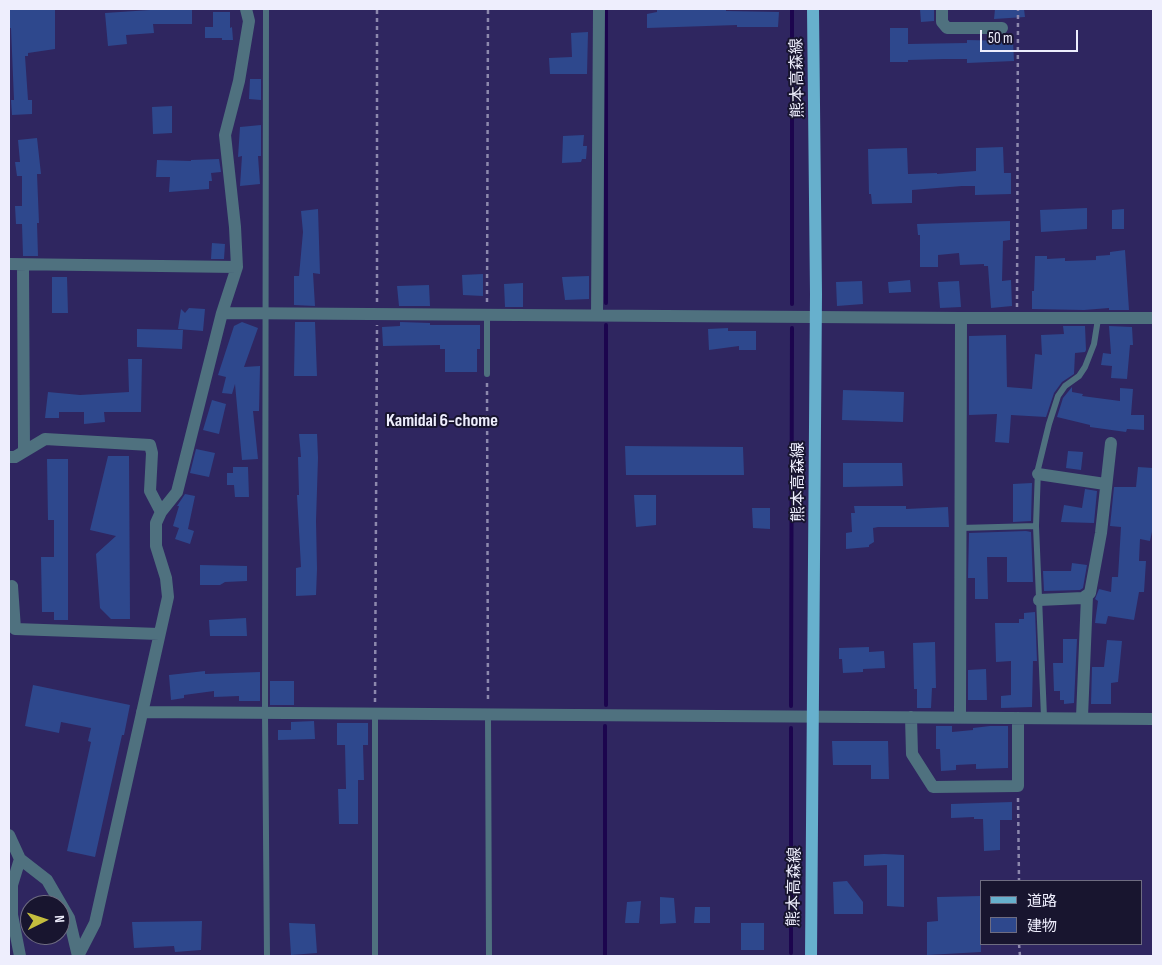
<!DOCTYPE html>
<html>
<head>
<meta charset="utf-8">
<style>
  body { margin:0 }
  #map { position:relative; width:1162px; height:965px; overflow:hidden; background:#2f2660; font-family:"Sofia Sans Condensed","Noto Sans JP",sans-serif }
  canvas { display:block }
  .frame { position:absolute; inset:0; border:10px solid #eeeefd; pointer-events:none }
  .legend { position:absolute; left:980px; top:880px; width:162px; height:65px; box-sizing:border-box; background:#18152f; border:1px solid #6e6c81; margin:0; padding:6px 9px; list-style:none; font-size:15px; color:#eeeefd }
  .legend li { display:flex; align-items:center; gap:10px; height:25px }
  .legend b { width:25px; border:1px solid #6e6c81 }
  .north { position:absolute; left:20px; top:895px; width:50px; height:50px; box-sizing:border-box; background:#18152f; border:1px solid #6e6c81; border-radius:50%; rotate:86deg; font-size:14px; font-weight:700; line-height:20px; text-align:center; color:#eeeefd }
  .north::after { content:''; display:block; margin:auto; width:18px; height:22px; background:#c4bd3e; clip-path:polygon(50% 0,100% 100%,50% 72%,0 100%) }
  .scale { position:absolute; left:980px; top:30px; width:98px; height:22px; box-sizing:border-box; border:2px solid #eeeefd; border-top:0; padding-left:6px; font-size:15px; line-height:18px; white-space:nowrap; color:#eeeefd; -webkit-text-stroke:4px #18152f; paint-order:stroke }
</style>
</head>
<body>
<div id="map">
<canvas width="1162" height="965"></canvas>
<div class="frame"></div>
<ul class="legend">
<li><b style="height:6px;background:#67b0cd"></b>道路</li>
<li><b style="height:14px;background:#2e488d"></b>建物</li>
</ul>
<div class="north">N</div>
<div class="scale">50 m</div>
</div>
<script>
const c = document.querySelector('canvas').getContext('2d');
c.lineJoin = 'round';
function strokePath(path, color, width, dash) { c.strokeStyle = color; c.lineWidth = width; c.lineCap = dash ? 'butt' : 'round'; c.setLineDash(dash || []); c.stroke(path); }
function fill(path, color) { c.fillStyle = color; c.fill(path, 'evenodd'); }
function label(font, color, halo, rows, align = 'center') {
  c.font = font + ' "Sofia Sans Condensed","Noto Sans JP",sans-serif'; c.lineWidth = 4; c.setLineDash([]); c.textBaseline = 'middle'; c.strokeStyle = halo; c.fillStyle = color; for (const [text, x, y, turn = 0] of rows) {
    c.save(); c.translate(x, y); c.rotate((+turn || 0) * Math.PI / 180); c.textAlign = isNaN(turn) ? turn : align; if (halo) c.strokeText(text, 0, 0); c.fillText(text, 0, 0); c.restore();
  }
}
const stream = new Path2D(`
  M606 9V303
  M792 304V9
  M606 705V325
  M791 706 792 328
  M605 726V956
  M791 953V728`);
const building = new Path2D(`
  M9 9H55V49L28 53V56H25L28 100H32V114L12 115 11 100H14L11 28H9Z
  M165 9H192V24H153L154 33 126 35 127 44 108 46 105 13Z
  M657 9H726V11L779 12 778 27H737V25L647 28V14L657 12Z
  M920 9H934V21L921 22Z
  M995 9H1024L1025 17 994 19Z
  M213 12H230V28L232 27 233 40H222V38H205V27H213Z
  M890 28H908V44L967 43V40L1013 41 1014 61 967 63V59H944L908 60V62H890Z
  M588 32 587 74H550L549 58 572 57 571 33Z
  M250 79H261V100L249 99Z
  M172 106V133L153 134 152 107Z
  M261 125V156H258L260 184 240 186 242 156 238 157 240 127Z
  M584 135 583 146H587L586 159H582L581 162 562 163 563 136Z
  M37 138 41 174H37L39 223H37L38 256H23L22 224H16L15 206H22V176H17L15 162H20L18 140Z
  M1003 147 1004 173H1011V194L975 195V186H962L912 190V203L872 204 871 194H869L868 149 907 148 908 174 937 173V174L976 171V148Z
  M219 159 221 172 211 173 212 181H209V189L169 192 170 177H156L157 160 191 161V160Z
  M1087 208V229L1041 232 1040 210Z
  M318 209 320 274 313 273 315 306 294 305V276H299L303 232 301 211Z
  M1124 209V229H1112V210Z
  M1010 221V240L1003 241 1002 281 1011 280 1012 306 991 308 988 266H984V264L960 265 959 253 938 255V267H920V235H918L917 224Z
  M212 243 225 244 224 259H211Z
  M1125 250 1129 310H1109V308L1084 310 1032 309V291H1034L1035 256H1047V259L1065 258V261L1096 260V256L1110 255V252Z
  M483 274V296L463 295 462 275Z
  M589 276V299L565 300 562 277Z
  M52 277H67L68 313H52Z
  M910 280 911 292 889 293 888 282Z
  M862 281 863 304 837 306 836 282Z
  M959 281 961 307 940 308 938 282Z
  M523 283V307H505L504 284Z
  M429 285 430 306H399L397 286Z
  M189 308 205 309 203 331 178 329 181 309 185 313Z
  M242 322 258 328 244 367 260 366V368L259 411H253L258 459 242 460 235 384 232 394 222 393 226 377 218 375 234 326Z
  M295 322H315L317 376H294Z
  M400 322 430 323V325H480V349H477V372H445V349H440V345L383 346 382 327 400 326Z
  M1063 326H1085L1086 350 1085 352 1075 353 1074 374 1062 382 1054 393 1046 417 1011 415 1009 443 995 442 997 414 969 415V336L1006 335 1007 387 1032 389 1035 354 1042 355 1041 335 1064 334Z
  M1109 326 1132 327 1133 345H1130L1127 379 1111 378 1112 366 1101 365 1103 353 1111 354Z
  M728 328V331H756V350H739V346L709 350 708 329Z
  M137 329 183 330 182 349 137 347Z
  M128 359H142L141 412H104L105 422 84 424V412H59V418H45L48 392 80 395 129 392Z
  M1072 387V392L1083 394 1082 396 1120 401V388L1133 389 1131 415H1144V430L1127 429 1126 432 1090 427V425L1057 417 1063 398Z
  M843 390 904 392 903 422 842 420Z
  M212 400 226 404 219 434 203 430Z
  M299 434H317L318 458 316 521 317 569 316 595 296 596V568L301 567 297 495H299L298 457H301Z
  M625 446 743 447 744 475H626Z
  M196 449 215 453 209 477 190 473Z
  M1068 451 1083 452 1081 470 1066 468Z
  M108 456H129L130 619H111L100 608 96 554 116 536 90 530Z
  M47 459H68V620H54V612H42L41 557H54V520H48Z
  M843 463H902L903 486 843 487Z
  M233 467H248L249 497H235L234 485H227V473H233Z
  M1138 467 1153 468V527L1150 541 1140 539 1139 561H1146L1144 592H1139L1134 620 1108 616 1106 624 1095 623 1098 601 1095 599 1099 589 1111 592 1112 577H1118L1121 527 1110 526 1114 487H1136Z
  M1032 483 1031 521 1013 522V484Z
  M1085 489 1097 491 1094 523 1061 522 1064 505 1082 508Z
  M185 494 195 496 188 529 194 531 190 544 175 539 179 528 173 526 179 506H177Z
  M634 495H656V525L636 527Z
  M854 506H906V509L948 507 949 527H878L873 528 874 542 869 545V547L846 549V533L852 532 851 513H855Z
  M752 508H770V529L753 528Z
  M1026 531 1031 532 1033 582H1007V557H987L988 599H975V578H968L969 533Z
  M1072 563 1087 565 1083 588 1080 590 1044 591 1043 571H1071Z
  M200 565 247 566V581L225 582 220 585H200Z
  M1035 612 1037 661H1033L1032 707 1001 708V696L1011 695V661L996 662 995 623H1019V619H1024V613Z
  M246 618 247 636H210L209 620Z
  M1063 639H1077L1074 703 1064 704V700H1060V691H1054L1053 663H1063Z
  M1107 640 1122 641 1118 682 1111 683V704H1091L1092 667H1104Z
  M935 642 936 688H932L931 708H917V689H914L913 643Z
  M869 647V652L884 651 885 668 863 669V672L843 673 842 659H839V648Z
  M986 669 987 700H968V670Z
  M205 671V674L260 672V701H239V696L214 697V691L184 695V698L171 700 169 675Z
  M270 681H294V705H270Z
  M33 685 130 705 124 735H122L95 857 67 851 91 742 88 741 91 728 61 722 59 733 25 726Z
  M314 721 315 739 278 740V730H291V722Z
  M337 723H368V745H363L364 780H358V824H339L338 789H346L345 745H337Z
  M936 726H952V732L973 730V728L990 726H1008V768L976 769V764L956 765V770L941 771 940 749H936Z
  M832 741H888L889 779H871V765H833Z
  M1012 802V820H1000V850L984 851 983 819H974V817L951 818V804Z
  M884 854 904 855V907L887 906V865L864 866V855Z
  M847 881 863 902V914H834L833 882Z
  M981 896V952L927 955V922L938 921 937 897Z
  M660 897 674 898 676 923 660 924Z
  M641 901 639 923H625L627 902Z
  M695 907H710V923H694Z
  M202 921 201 950 175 952 174 946 134 948 132 922Z
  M289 923 315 924 317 953 291 955Z
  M741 923H764V950H741Z`);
const path = new Path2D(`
  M377 302V9
  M487 302 488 9
  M1017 307 1018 9
  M487 383 488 703
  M375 702 377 325
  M1018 798 1019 881
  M1019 944 1020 956`);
const service = new Path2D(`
  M266 9 265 713 267 956
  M487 314V374
  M960 528 1036 526
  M488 715 489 956
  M1044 717 1036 526 1038 469 1049 424 1058 396 1065 386 1079 376 1085 367 1094 344 1098 319
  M375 956V714`);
const minor = new Path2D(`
  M942 9V22L947 28H1002
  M9 264 237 267
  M23 265 24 451
  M222 313 961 318H1153
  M597 315 599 9
  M9 457H15L45 439 150 445 152 453 150 491 161 512
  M1038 474 1105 484
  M9 587 12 586 15 629 159 634
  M1039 600 1083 598 1090 593 1101 533 1111 443
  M142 712 1153 719
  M911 717 912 754 933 787 1018 786V718
  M960 717 961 318
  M1082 717 1087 596
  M9 835 20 859 12 885V915L20 956
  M20 859 47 880 69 918 78 956
  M78 956 95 923 168 597 166 578 156 546V523L161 512 177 492 222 313 237 267 235 227 225 135 239 81 249 21 246 9`);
const primary = new Path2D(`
  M811 956 816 294 813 9`);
const streetNames = [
  ["熊本高森線",798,78,-91],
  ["熊本高森線",799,482,-90],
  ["熊本高森線",795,887,-89]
];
const neighbourhoodNames = [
  ["Kamidai 6-chome",442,421]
];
strokePath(stream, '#1c054e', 4);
fill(building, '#2e488d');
strokePath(path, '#8d88ad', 2.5, [4, 4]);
strokePath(service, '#4f717f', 6);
strokePath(minor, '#4f717f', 12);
strokePath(primary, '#67b0cd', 12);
label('16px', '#eeeefd', '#18152f', streetNames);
label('bold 18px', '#eeeefd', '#18152f', neighbourhoodNames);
</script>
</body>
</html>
